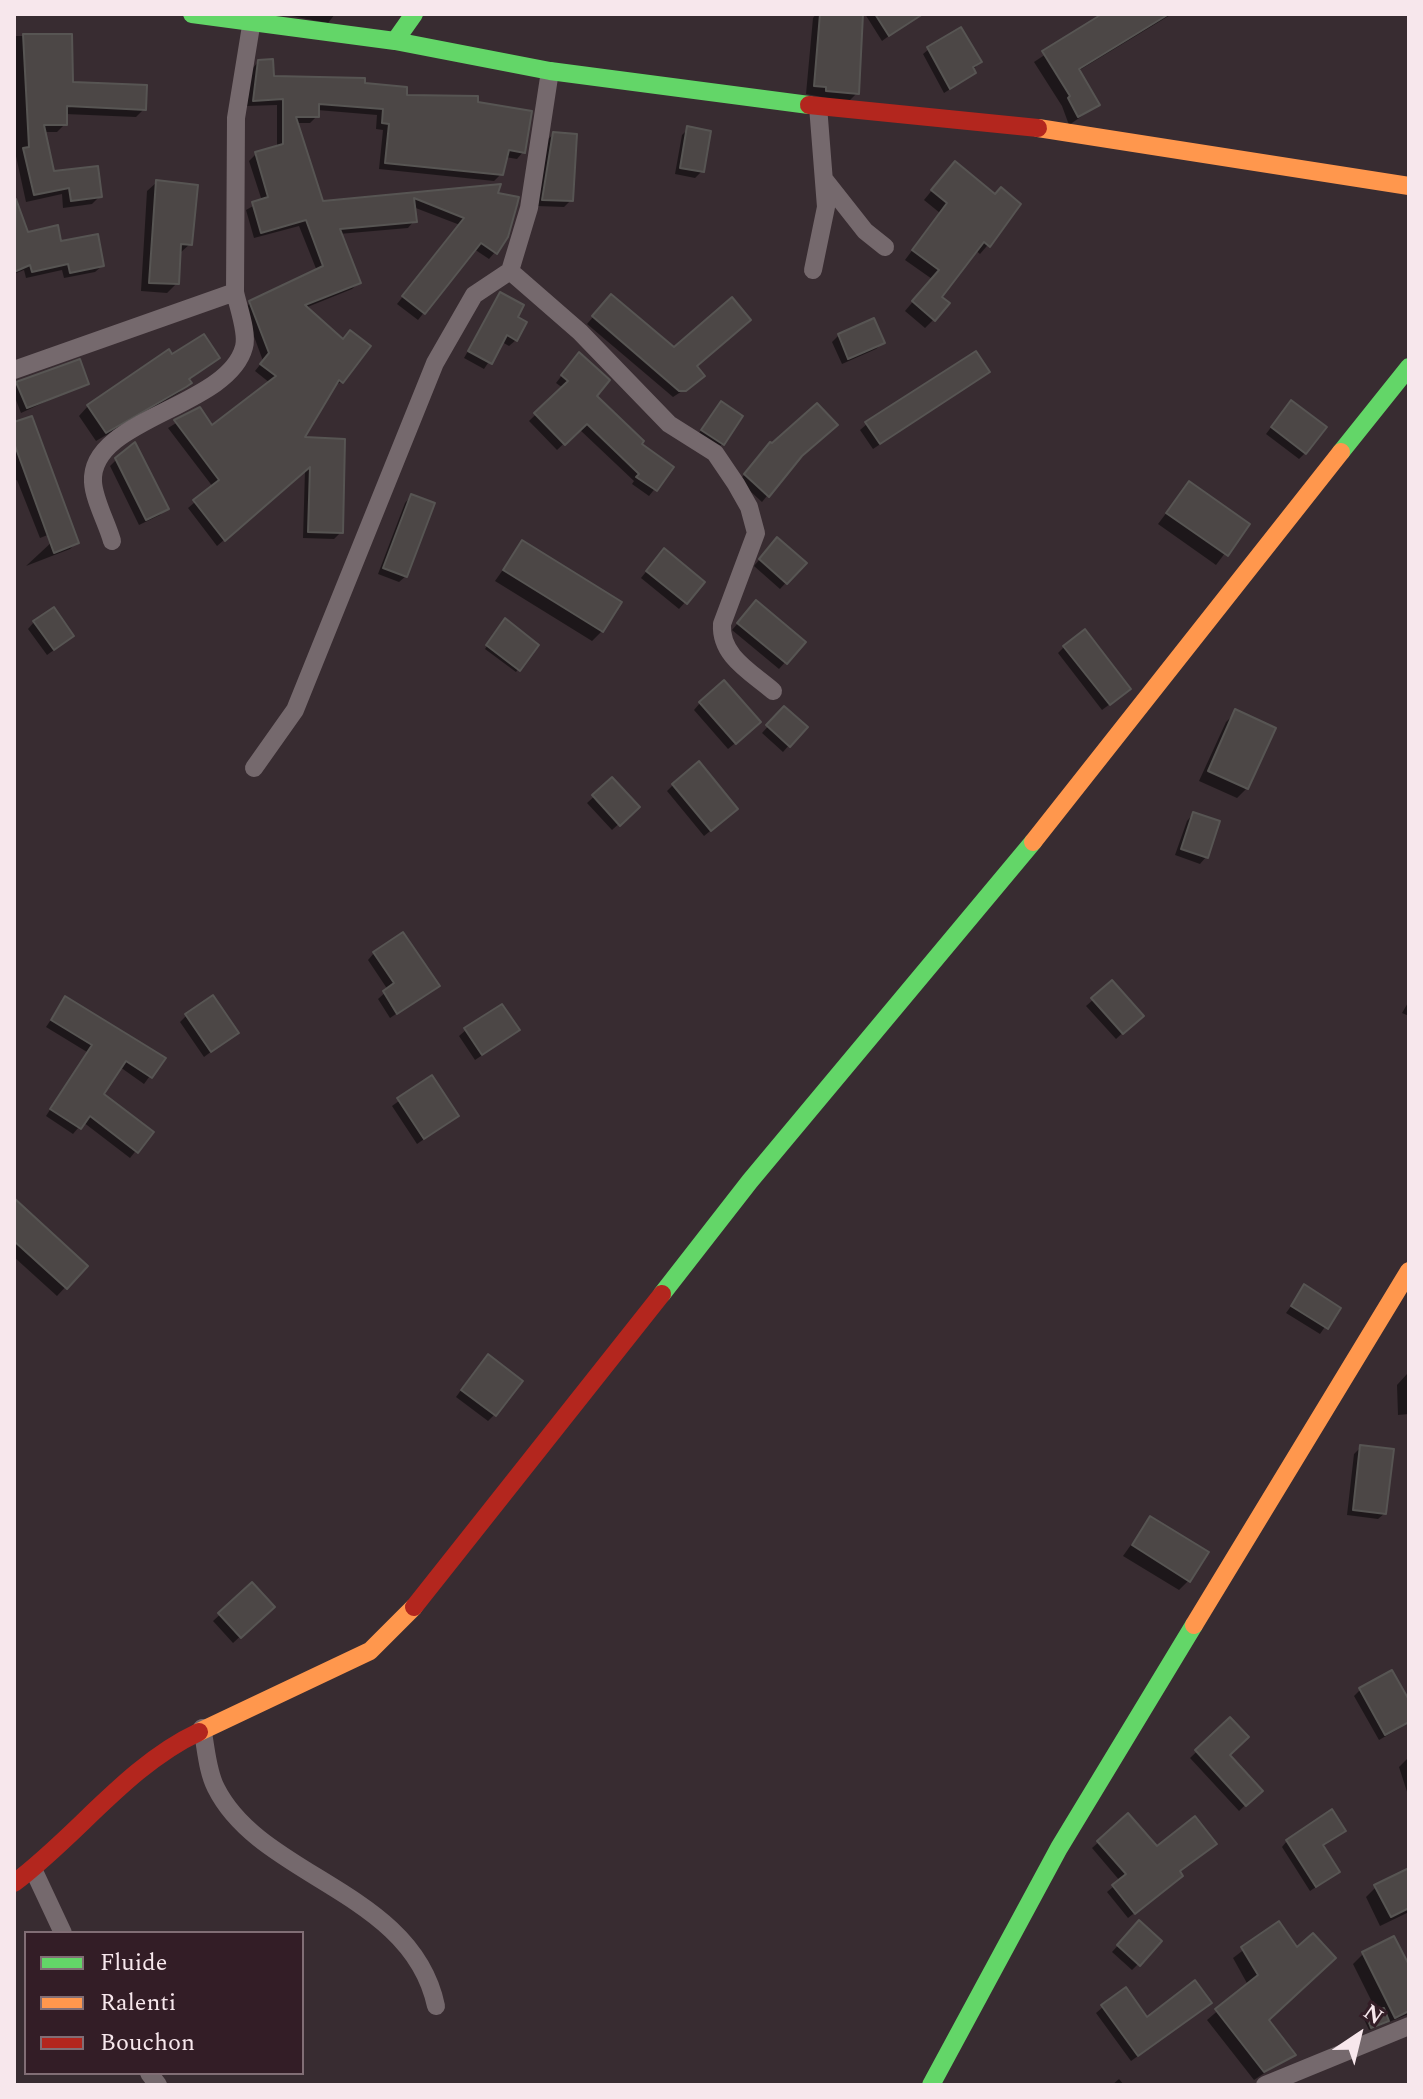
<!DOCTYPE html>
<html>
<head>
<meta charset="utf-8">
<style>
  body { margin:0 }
  #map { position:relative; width:1423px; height:2099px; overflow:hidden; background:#382c31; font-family:Spectral,serif }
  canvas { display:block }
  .frame { position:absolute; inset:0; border:16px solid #f7e7ec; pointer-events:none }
  .legend { position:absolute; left:24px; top:1931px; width:280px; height:144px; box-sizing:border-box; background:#331d26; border:2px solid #816e75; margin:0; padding:10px 14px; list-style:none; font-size:24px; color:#f7e7ec }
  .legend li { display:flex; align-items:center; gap:16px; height:40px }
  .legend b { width:40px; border:2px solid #816e75 }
  .north { position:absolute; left:1319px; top:1995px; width:80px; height:80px; -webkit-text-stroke:6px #331d26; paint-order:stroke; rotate:35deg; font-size:22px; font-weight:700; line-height:32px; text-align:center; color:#f7e7ec }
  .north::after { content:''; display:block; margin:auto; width:28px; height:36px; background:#f7e7ec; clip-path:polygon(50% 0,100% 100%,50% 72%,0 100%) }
</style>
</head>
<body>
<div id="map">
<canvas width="1423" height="2099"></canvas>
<div class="frame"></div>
<ul class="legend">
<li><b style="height:10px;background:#63d668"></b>Fluide</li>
<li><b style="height:10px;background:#ff974d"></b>Ralenti</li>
<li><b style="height:10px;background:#b3261e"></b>Bouchon</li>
</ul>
<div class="north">N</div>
</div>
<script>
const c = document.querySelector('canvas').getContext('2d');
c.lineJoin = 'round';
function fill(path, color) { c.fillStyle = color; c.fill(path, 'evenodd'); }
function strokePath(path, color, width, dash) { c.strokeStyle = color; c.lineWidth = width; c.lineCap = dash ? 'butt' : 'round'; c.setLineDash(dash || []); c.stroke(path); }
const shadow = new Path2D(`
  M281 14H335L328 23Z
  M816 14H861L857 93 848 102 806 94 813 18Z
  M865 14H911L913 18 882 41Z
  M1106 14H1172L1078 71 1098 105 1069 125 1062 106 1034 62Z
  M14 36H70L71 84 144 109 136 117 65 114V124L57 132H44L53 174 100 196 92 204 63 208 62 194 26 202 14 147Z
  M929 49 979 62 968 78 944 93 923 54Z
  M258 62 272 78 363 85 404 97 476 104 523 152 517 159 505 157 501 174 494 181 379 169 383 130 376 129 377 115 317 110V116L310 123H295L321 203 498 186 495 252 489 259 474 249 418 320 397 304 460 225 413 207 414 221 408 228 339 234 358 283 352 289 305 308 341 382 333 386 301 439 341 532 334 539 303 538 305 470 217 546 188 508 213 487 168 428 199 409 211 428 270 383 255 371 263 361 244 309 251 302 317 271 299 226 254 238 246 210 262 201 249 161 256 154 277 148V105L247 106 252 69Z
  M688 129 702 171 695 178 675 174 682 135Z
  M554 134 571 200 564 207 537 206 547 140Z
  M947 172 994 196 1016 212 980 254 975 250 940 297 934 319 925 328 905 311 932 279 905 260 940 213 924 200Z
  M157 182 190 244 180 253 177 283 167 293 141 291 147 191Z
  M14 200 27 234 60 244 102 266 95 272 64 278 62 270 26 278 24 270 14 274Z
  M501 294 515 318 516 340 509 346 502 342 484 369 464 358Z
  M605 303 695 367 696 382 673 397 587 324Z
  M839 335 883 343 876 349 842 364 832 342Z
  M172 357 217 358 188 381 180 392 96 441 79 416 88 406Z
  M573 361 594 396 638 444 672 467 649 496 632 484 634 481 579 429 557 450 529 421 563 388 556 383Z
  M988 372 873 449 860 430 867 424Z
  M17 383H86L21 413 14 395Z
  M721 404 722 444 716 450 696 437Z
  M1285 409 1305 453 1299 459 1266 434Z
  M31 419 76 543 70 549 26 566 68 527 40 538 17 480 14 481V424Z
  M772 446 798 458 762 502 739 481 764 451Z
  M116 460 166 508 160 515 139 525 110 466Z
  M1189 483 1247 524 1216 565 1158 524Z
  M411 496 406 576 399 582 378 574 405 503Z
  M522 543 602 631 592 641 495 581Z
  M771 546 804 563 780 589 754 566Z
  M658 557 703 582 679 609 641 578Z
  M750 609 803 642 779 669 732 630Z
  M34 622 65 642 47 655 28 629Z
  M503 624 536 645 516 672 485 649Z
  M1064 647 1122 695 1102 710 1058 653Z
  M700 703 752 729 728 749 694 710Z
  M784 709 805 727 783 752 762 733Z
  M1236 712 1247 788 1237 798 1199 781 1226 722Z
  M612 780 637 807 612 830 587 803Z
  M673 785 730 815 704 836 667 791Z
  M1193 814 1206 857 1200 864 1175 855 1187 821Z
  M374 953 438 985 390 1018 378 999 388 990 368 960Z
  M1112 983 1141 1016 1116 1039 1086 1006Z
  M65 999 163 1058 144 1084 120 1067 102 1094 151 1132 130 1158 83 1122 73 1134 46 1116 87 1052 46 1027Z
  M1409 1001V1016L1402 1013Z
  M186 1016 236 1033 204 1057 180 1022Z
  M466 1030 511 1036 475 1060 459 1036Z
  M431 1078 457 1116 417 1144 392 1106Z
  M14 1200 85 1266 57 1296 14 1257Z
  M1305 1287 1338 1308 1320 1334 1286 1313Z
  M481 1363 494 1415 488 1421 456 1397Z
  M1407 1374 1409 1414 1398 1415 1397 1385Z
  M1361 1447 1385 1513 1378 1519 1347 1515 1354 1454Z
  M1150 1518 1189 1580 1179 1590 1123 1556Z
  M252 1585 272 1607 233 1643 213 1621Z
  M1360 1690 1409 1704V1723L1379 1740 1354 1696Z
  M1230 1720 1227 1755 1260 1791 1239 1811 1190 1758Z
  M1409 1757V1798L1399 1767Z
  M1128 1816 1178 1872 1174 1882 1128 1918 1107 1892 1120 1881 1092 1848Z
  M1343 1831 1321 1846 1338 1872 1310 1891 1282 1847 1287 1841Z
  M1409 1870V1912L1380 1926 1366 1897 1376 1887Z
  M1133 1929 1138 1964 1132 1970 1112 1952Z
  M1393 1939 1409 1970V2014L1369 2030 1364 2019 1377 2012 1353 1964 1363 1954Z
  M1254 1942 1266 2020 1293 2054 1254 2080 1207 2020 1248 1985 1233 1958Z
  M1103 2007 1147 2020 1203 2009 1131 2061 1096 2013Z
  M1119 2079 1124 2085H1112Z`);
const building = new Path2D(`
  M820 14H863L859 94 826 91V87L814 86Z
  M875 14H923L889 36Z
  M1102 14H1169L1079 69 1100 105 1078 117 1068 98 1070 96 1042 51Z
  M961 27 982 62 973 67 976 73 950 89 927 47Z
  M23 34H72L73 82 147 85 146 110 67 106V125H44L54 171 98 166 102 197 71 201 69 188 34 195 23 148 29 147Z
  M273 59 274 76 365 78V83L407 87V95L478 96V102L532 111 525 153 509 150 503 175 385 163 389 124 382 123 383 109 319 104V117H296L323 201 501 184 498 193 519 197 517 205 508 237 497 254 481 243 425 314 402 296 464 218 414 198 417 222 340 229 361 283 305 305 343 339 350 330 371 346 343 383 339 380 305 437 345 439 343 533 308 532 310 467 225 541 193 500 219 480 174 420 200 407 212 425 276 376 260 364 269 353 249 301 323 266 306 220 261 233 252 202 268 197 255 152 283 144V99L253 101 258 60Z
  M687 126 711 131 704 172 680 168Z
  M553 132 577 134 573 201 542 200Z
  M955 161 995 194 1001 187 1021 204 990 247 984 242 942 297 950 303 935 321 912 301 939 270 912 250 947 203 931 190Z
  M156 180 198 185 192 245 181 244 179 284 149 283Z
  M16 199 28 232 58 225 61 241 98 234 104 266 70 273 68 264 32 272 30 265 14 272Z
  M500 292 524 305 518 317 527 322 517 341 507 335 492 364 468 351Z
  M611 294 674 347 732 297 751 320 697 366 705 376 686 391H679L592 316Z
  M874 318 885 343 848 359 838 334Z
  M204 334 220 358 189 379 192 383 186 387 106 433 87 405 169 349 172 354Z
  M976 351 990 372 880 444 865 422Z
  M579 352 610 380 597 396 644 441 642 444 674 467 657 491 636 477 639 474 587 424 565 445 534 413 568 381 561 375Z
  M80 359 89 384 27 408 16 382Z
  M1291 400 1327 427 1306 454 1271 427Z
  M721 401 743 416 724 445 701 430Z
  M817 403 838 425 802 456 769 497 744 474 770 442 772 443Z
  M32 416 79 543 54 553 14 443V422Z
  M135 442 169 509 146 520 115 458Z
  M1189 481 1250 524 1228 556 1166 513Z
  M411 494 435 503 407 577 383 568Z
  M777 537 807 563 787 584 759 559Z
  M522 540 622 602 603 632 503 570Z
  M664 548 705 582 687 604 646 571Z
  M756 600 806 642 787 664 737 623Z
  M54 607 74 636 54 650 33 621Z
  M505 618 539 645 520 671 486 645Z
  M1085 629 1131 689 1110 705 1063 646Z
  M724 680 761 722 736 744 699 702Z
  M784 706 808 727 790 747 766 725Z
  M1235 709 1276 728 1248 789 1208 771Z
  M699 761 738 809 711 831 672 784Z
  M612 777 640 807 620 826 592 795Z
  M1193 812 1220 821 1208 858 1181 849Z
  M403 932 440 986 397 1014 383 991 394 983 373 952Z
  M1112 980 1144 1016 1123 1034 1091 998Z
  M213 995 239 1033 211 1052 185 1014Z
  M65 996 166 1058 152 1078 126 1061 104 1094 154 1132 138 1153 90 1116 81 1129 50 1109 92 1045 51 1020Z
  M502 1004 520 1030 482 1055 464 1028Z
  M432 1075 459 1116 424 1139 397 1098Z
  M14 1198 88 1266 67 1289 14 1241Z
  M1304 1284 1341 1308 1328 1329 1291 1306Z
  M488 1354 523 1381 496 1416 461 1390Z
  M1360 1445 1394 1449 1386 1514 1353 1510Z
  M1150 1516 1209 1552 1190 1582 1132 1545Z
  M252 1582 275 1607 241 1638 218 1613Z
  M1392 1670 1409 1700V1722L1385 1735 1359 1688Z
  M1230 1717 1249 1737 1230 1755 1263 1791 1246 1806 1195 1750Z
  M1332 1809 1346 1831 1323 1845 1340 1872 1316 1887 1286 1840Z
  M1128 1813 1157 1846 1195 1816 1217 1844 1180 1871 1183 1876 1135 1914 1112 1885 1126 1874 1097 1841Z
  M1409 1868V1908L1391 1917 1374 1885Z
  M1139 1920 1162 1941 1140 1966 1117 1945Z
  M1279 1921 1297 1947 1313 1933 1336 1958 1269 2020 1296 2055 1264 2072 1215 2009 1258 1975 1241 1947Z
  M1394 1936 1409 1965V2011L1395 2018 1362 1952Z
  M1195 1980 1212 2003 1138 2056 1101 2005 1126 1987 1147 2017Z
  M1384 2008 1389 2021 1371 2028 1366 2015Z`);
const street = new Path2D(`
  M824 179 865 231 885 247
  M813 270 826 207 818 106
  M510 271 580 332 669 424 715 453 736 484 749 507 756 533 722 624C720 656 751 672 773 691
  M14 370 235 292 236 118 252 20
  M112 541C107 523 94 500 93 482 89 418 228 408 244 347 248 333 238 307 235 292
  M254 768 295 710 435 363 474 295 510 271 529 208 550 71
  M202 1728C206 1746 207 1771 216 1788 261 1878 412 1891 436 2006
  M33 1869 63 1933
  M149 2073 158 2085
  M1265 2085 1409 2026`);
const fast = new Path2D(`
  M192 14 395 41 550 71 809 105
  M395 41 414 14
  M1341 452 1409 367
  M662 1294 750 1181 1033 842
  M931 2085 1059 1848 1194 1625`);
const slow = new Path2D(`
  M1038 128 1409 186
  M1033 842 1341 452
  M1194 1625 1409 1271
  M199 1732 370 1651 414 1607`);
const jam = new Path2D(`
  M809 105 1038 128
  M414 1607 662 1294
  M14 1883C77 1836 128 1765 199 1732`);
fill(shadow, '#0007');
fill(building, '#4c4746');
strokePath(building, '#575553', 2);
strokePath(street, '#75696d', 18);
strokePath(fast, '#63d668', 18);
strokePath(slow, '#ff974d', 18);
strokePath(jam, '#b3261e', 18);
</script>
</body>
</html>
